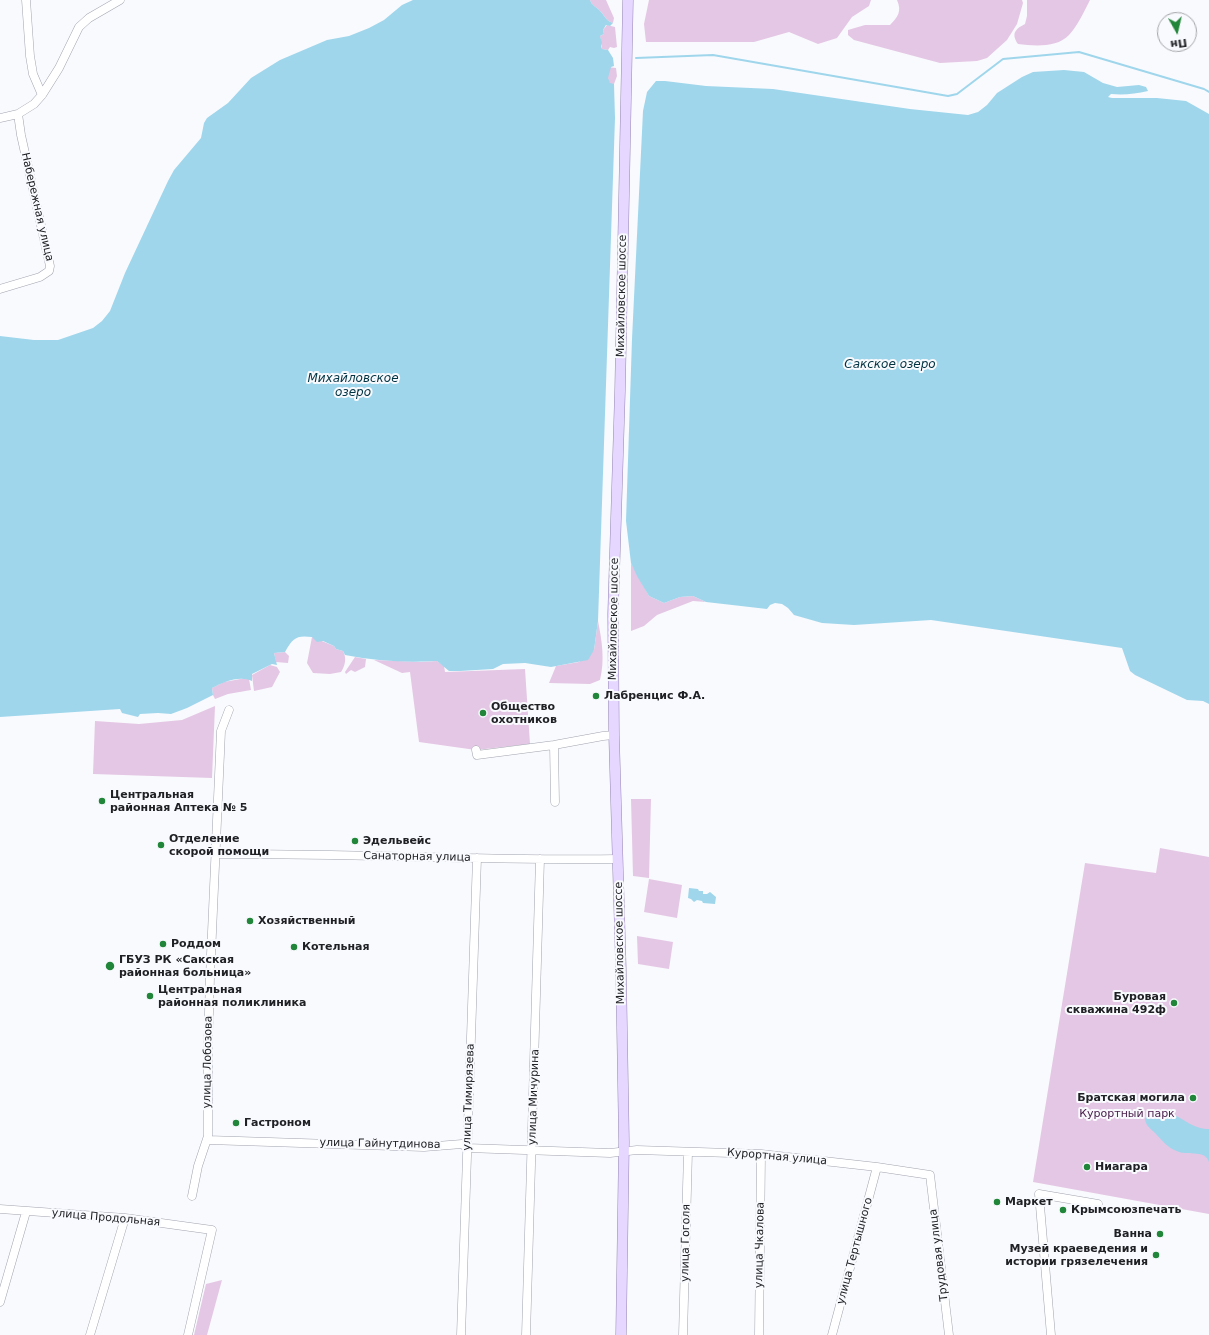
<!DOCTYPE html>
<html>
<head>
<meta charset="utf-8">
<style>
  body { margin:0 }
  #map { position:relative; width:1209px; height:1335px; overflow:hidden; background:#f9fafe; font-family:"DejaVu Sans",sans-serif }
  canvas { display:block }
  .north { position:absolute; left:1157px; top:12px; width:40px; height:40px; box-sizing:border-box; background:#f9fafe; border:1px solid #a2a3a7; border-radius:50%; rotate:172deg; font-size:11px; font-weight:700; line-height:16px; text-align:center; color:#202125 }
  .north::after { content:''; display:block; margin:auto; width:14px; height:18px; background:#22863a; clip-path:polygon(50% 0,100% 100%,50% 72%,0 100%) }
</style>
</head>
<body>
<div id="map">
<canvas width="1209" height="1335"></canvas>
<div class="north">Пн</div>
</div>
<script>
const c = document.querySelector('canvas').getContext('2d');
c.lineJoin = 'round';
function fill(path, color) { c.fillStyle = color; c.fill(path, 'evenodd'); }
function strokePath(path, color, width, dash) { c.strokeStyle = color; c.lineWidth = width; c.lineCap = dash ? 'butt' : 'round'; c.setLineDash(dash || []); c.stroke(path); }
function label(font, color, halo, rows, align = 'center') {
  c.font = font + ' "DejaVu Sans",sans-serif'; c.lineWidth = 4; c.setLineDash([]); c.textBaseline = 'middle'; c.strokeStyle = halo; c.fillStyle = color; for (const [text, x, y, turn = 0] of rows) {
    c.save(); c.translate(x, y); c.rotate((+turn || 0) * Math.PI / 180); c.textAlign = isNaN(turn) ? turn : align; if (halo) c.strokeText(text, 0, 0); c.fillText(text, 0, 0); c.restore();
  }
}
const green = new Path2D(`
  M590 0H606L614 18 613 23C606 21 605 16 601 12 597 7 592 6 590 0Z
  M649 0H871L869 6 852 17 837 38 818 44 789 32 754 42H646L644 24Z
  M897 0H1022L1023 3 1017 24 1007 40 987 58 977 61 940 63 854 40 848 35V30L865 25H890C898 17 902 11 897 0Z
  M1027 0H1090C1085 10 1077 27 1069 35 1057 48 1034 46 1018 44 1011 34 1015 29 1025 24L1027 16Z
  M607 25 615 27 617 47 614 48 610 47 608 50 602 49 600 36 604 34 603 30Z
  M598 62 608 67 616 68 617 76 614 84H610Z
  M631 563 649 596 664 603 680 597 693 596 706 602 693 601 657 615 644 626 631 631Z
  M598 621C602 641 605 660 600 680L590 684 549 683 556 666 579 662 594 650Z
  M312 637 334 646 336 649 343 651C347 658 345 666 341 672L330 674 313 673 307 663Z
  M285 652 289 656 288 663 276 662 274 653Z
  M355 657 366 659 365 667 355 672 351 670 346 674 345 672Z
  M374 660 421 662 437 661 444 666 445 672 525 669 530 744 476 750 419 742 410 672 402 673Z
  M270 665 277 667 280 672 272 687 254 691 252 675Z
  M246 678 249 679 251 690 228 694 215 699 213 695 212 688 224 682Z
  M215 706 212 778 93 774 95 721 139 724 182 720Z
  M631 799H651L649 878 633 876Z
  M1160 848 1209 857V1214L1033 1182 1085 863 1156 873Z
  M649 879 682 885 677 918 644 912Z
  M637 936 673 942 669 969 638 964Z
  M222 1280 207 1335H194L206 1284Z`);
const water = new Path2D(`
  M413 0H590C592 6 597 7 601 12 605 16 606 21 613 23L610 26 606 25 603 30 604 34 600 36 602 43 601 46 602 49 608 50 613 58 614 66 611 67 608 78 610 83 614 84 615 118 598 621 594 650 588 660 551 667 525 663 503 664 493 669 460 671H449L437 661C405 663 376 661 345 655L343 651 336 649 334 646 323 641 317 642 312 637C296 635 293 638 285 652L274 653 277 665 272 664 252 674V681C240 675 223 682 212 688L213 695 187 708 171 714 158 713 140 714 138 717 122 713 120 709 0 717V336L34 340H58L93 328 102 321 110 311 125 273 168 181 174 170 201 138 204 123 207 118 228 103 251 78 280 60 327 40 349 36 369 28 384 20 402 5Z
  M1064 70 1084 72 1103 83 1117 87 1139 85 1146 87 1148 91C1135 94 1124 95 1111 94L1108 97 1112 98H1157L1186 101 1209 114V704L1203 701 1187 700 1135 675 1130 671 1122 648 931 620 854 625 822 623 794 615 788 608 782 604 775 603 770 605 767 609 706 602 693 596 680 597 664 603 649 596 637 576 631 563 626 521 632 339 643 111 647 92 656 81H665L706 86 773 89 910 109 968 115 978 112 987 105 997 93 1022 77 1033 72Z
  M689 888 698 889 699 891H703V894H707L710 892 716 897 715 904 703 903 702 901 697 900 694 902 691 899 688 898Z
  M1155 1111C1160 1113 1165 1112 1171 1114 1186 1119 1192 1129 1209 1129V1162C1206 1150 1188 1155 1179 1152 1167 1148 1163 1141 1155 1133 1150 1128 1146 1126 1145 1119L1149 1112Z`);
const stream = new Path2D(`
  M636 58 713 55 948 96 957 94 1003 59 1079 52 1204 89 1209 92`);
const minor = new Path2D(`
  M26 0 30 56 33 74 42 95
  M0 118 18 114 34 104 42 95 59 68 79 27 89 18 120 0
  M0 289 40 277 49 271 50 266 21 135 18 114
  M554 745 555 802
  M476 750 477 755 554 745 603 736 614 735
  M215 854C350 853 484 861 618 859
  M208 1140 424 1147 462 1144 467 1148 610 1153 637 1150 761 1154 877 1167 930 1175 949 1335
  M192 1196 198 1166 208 1136V1048L210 977 221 731 229 710
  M0 1209 125 1218 212 1230 188 1335
  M0 1302 26 1212
  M90 1335 125 1218
  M461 1335 477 858
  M526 1335 540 859
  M683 1335 688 1152
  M759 1335 761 1154
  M832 1335 877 1167
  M1051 1335 1039 1194 1098 1204`);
const major = new Path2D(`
  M621 1335 624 1142 621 971 614 735 613 614 620 391 628 0`);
const markers = [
  [596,696,4,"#22863a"],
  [483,713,4,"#22863a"],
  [102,801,4,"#22863a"],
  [355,841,4,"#22863a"],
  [161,845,4,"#22863a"],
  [250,921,4,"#22863a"],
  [163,944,4,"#22863a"],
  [294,947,4,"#22863a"],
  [110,966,5,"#22863a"],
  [150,996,4,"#22863a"],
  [1174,1003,4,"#22863a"],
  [1193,1098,4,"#22863a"],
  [236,1123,4,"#22863a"],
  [1087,1167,4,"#22863a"],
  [997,1202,4,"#22863a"],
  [1063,1210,4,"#22863a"],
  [1160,1234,4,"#22863a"],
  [1156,1255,4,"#22863a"]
];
const streetNames = [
  ["Набережная улица",37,207,77],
  ["Михайловское шоссе",622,296,-89],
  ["Михайловское шоссе",614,619,-89],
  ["Санаторная улица",417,857,1],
  ["Михайловское шоссе",620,943,-91],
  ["улица Лобозова",208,1062,-89],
  ["улица Тимирязева",469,1097,-88],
  ["улица Мичурина",534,1097,-88],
  ["улица Гайнутдинова",380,1144,1],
  ["Курортная улица",777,1157,5],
  ["улица Продольная",106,1218,5],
  ["улица Гоголя",686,1243,-89],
  ["улица Чкалова",760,1245,-89],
  ["улица Тертышного",855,1251,-75],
  ["Трудовая улица",939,1255,-97]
];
const poiNames = [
  ["Лабренцис Ф.А.",604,696],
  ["Общество",491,707],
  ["охотников",491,720],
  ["Центральная",110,795],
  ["районная Аптека № 5",110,808],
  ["Отделение",169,839],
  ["скорой помощи",169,852],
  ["Эдельвейс",363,841],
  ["Хозяйственный",258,921],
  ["Роддом",171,944],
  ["Котельная",302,947],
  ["ГБУЗ РК «Сакская",119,960],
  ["районная больница»",119,973],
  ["Центральная",158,990],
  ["районная поликлиника",158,1003],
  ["Буровая",1166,997,"right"],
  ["скважина 492ф",1166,1010,"right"],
  ["Братская могила",1185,1098,"right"],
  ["Гастроном",244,1123],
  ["Ниагара",1095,1167],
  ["Маркет",1005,1202],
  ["Крымсоюзпечать",1071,1210],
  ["Ванна",1152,1234,"right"],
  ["Музей краеведения и",1148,1249,"right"],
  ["истории грязелечения",1148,1262,"right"]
];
const parkNames = [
  ["Курортный парк",1127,1114]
];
const waterNames = [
  ["Сакское озеро",890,365],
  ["Михайловское",353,379],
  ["озеро",353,393]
];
fill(green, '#e4c7e4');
fill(water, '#9fd6eb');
strokePath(stream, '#9fd6eb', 2);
strokePath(minor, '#a2a4af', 9);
strokePath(major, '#9586b3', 11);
strokePath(minor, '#fff', 8);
strokePath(major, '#e5d7ff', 10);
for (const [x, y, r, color] of markers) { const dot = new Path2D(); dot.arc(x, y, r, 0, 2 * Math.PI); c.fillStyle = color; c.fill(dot); strokePath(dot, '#f9fafe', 1.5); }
label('11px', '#202125', '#f9fafe', streetNames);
label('bold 11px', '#202125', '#f9fafe', poiNames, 'left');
label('11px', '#4b204d', '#f9fafe', parkNames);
label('italic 12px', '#003241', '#f9fafe', waterNames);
</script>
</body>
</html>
